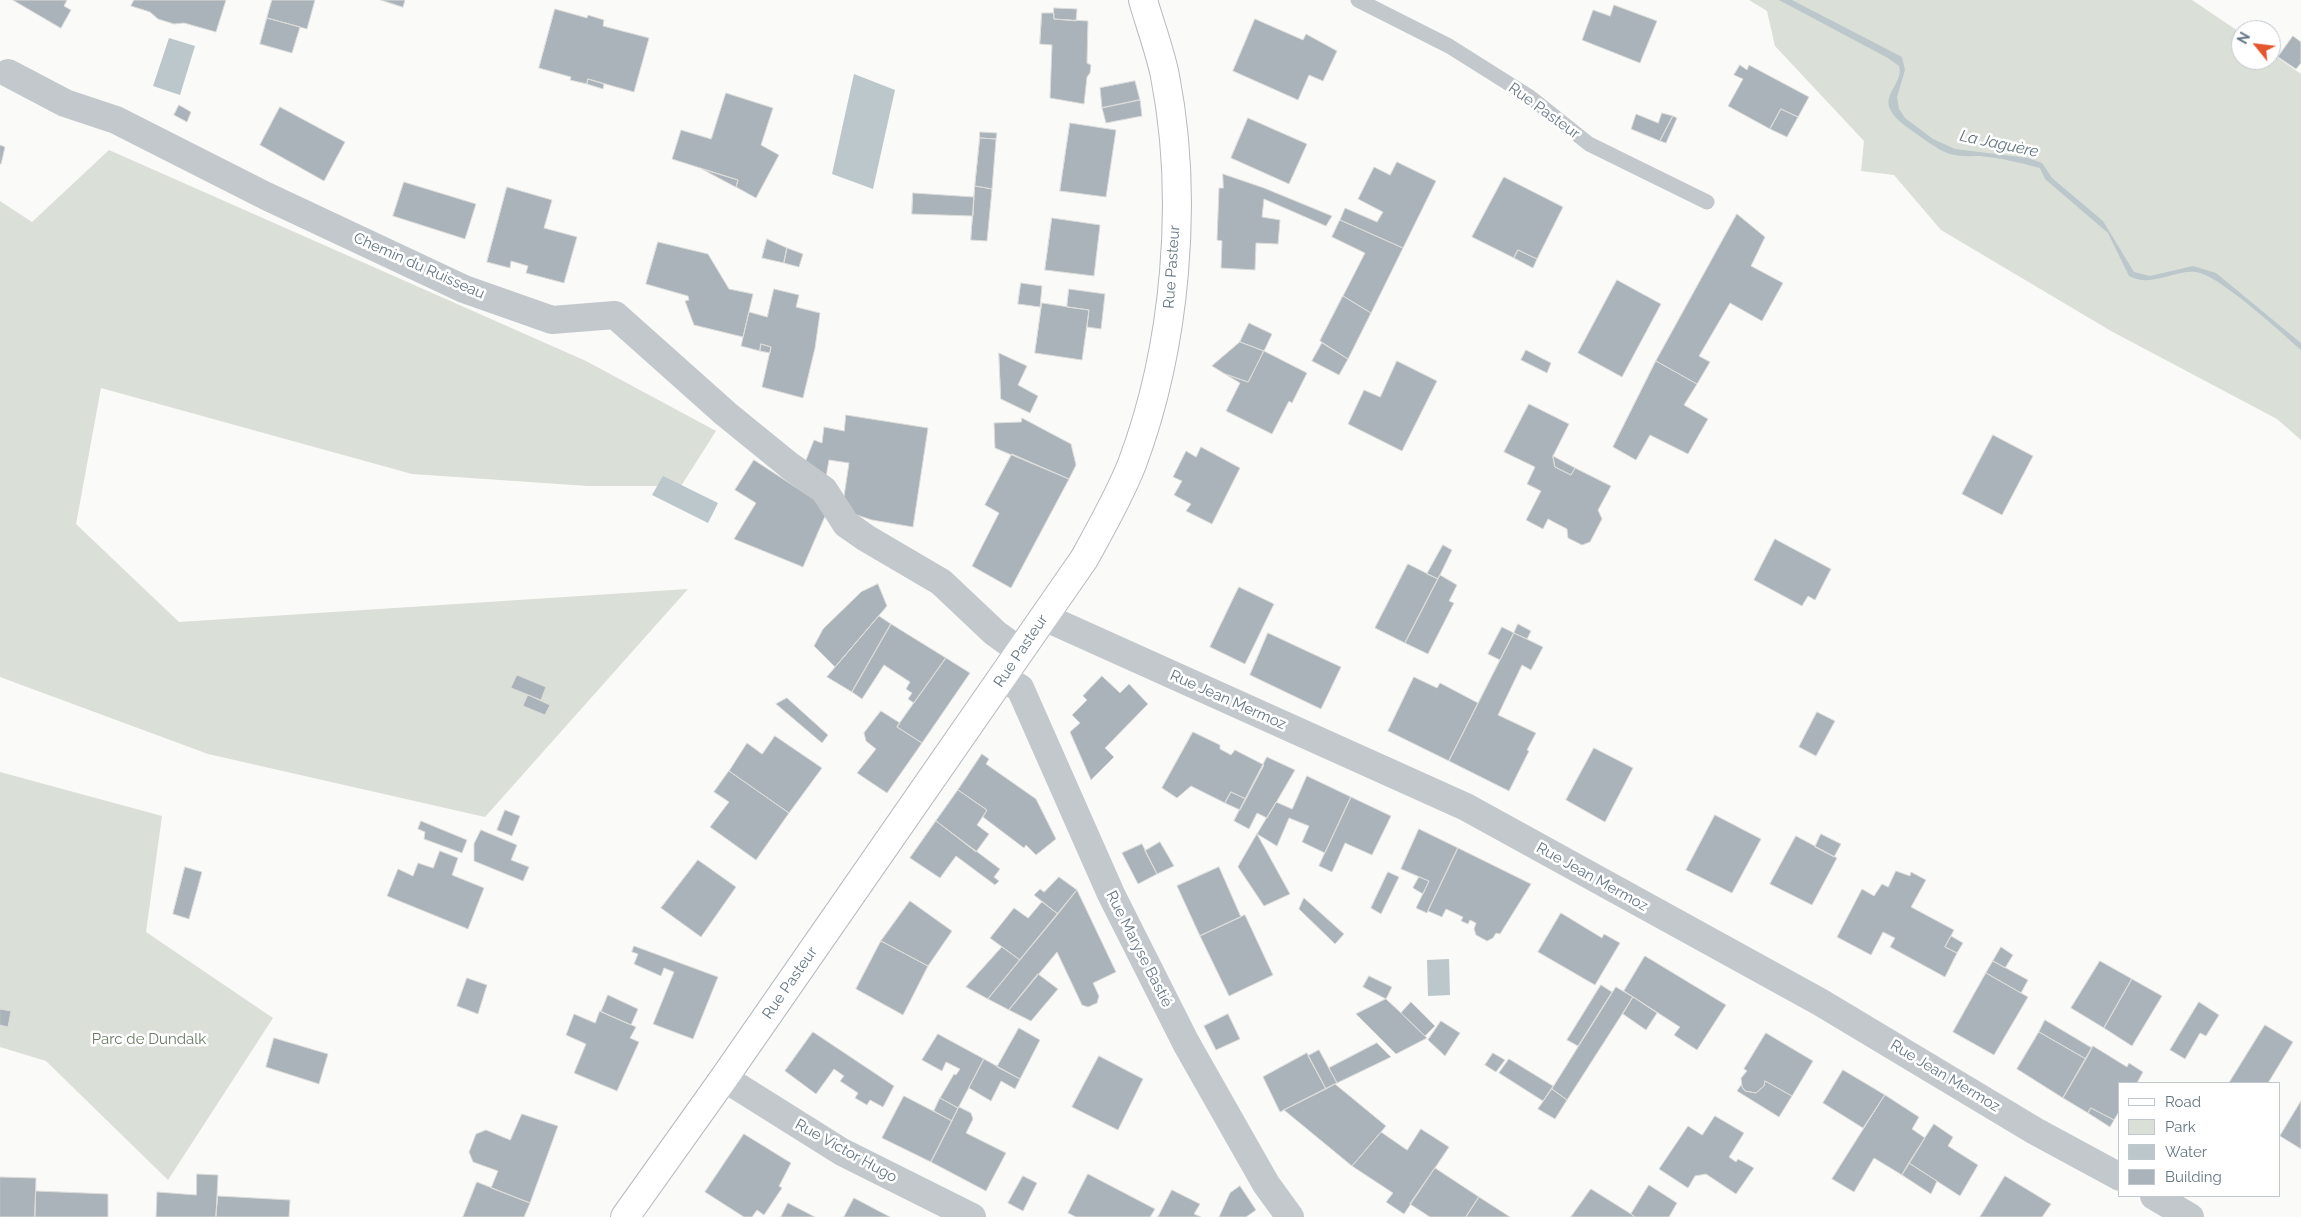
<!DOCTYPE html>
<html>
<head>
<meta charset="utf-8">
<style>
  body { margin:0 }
  #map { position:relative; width:2301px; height:1217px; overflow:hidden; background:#fafaf8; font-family:Raleway,sans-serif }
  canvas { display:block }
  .legend { position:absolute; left:2118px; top:1082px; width:162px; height:115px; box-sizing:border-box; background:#fff; border:1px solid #c1c8cd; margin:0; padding:6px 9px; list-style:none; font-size:15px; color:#657683 }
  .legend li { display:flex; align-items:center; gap:10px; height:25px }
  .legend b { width:25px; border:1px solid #c1c8cd }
  .north { position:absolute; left:2231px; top:20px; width:50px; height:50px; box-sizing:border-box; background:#fff; border:1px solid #c1c8cd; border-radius:50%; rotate:299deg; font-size:14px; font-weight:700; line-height:20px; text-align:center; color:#657683 }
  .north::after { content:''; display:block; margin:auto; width:18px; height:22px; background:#e4572e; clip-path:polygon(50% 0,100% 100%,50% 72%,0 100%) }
</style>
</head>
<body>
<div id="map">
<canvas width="2301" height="1217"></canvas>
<ul class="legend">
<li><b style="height:6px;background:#fff"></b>Road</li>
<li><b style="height:14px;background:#dadfd7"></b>Park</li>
<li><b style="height:14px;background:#bbc7cb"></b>Water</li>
<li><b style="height:14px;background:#aab3b9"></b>Building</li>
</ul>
<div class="north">N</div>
</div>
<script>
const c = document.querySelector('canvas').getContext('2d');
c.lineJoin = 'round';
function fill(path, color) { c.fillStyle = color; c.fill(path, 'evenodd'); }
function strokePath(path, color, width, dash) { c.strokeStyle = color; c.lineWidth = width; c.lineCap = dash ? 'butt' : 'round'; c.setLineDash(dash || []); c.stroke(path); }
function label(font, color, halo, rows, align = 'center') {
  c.font = font + ' Raleway,sans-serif'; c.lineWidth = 5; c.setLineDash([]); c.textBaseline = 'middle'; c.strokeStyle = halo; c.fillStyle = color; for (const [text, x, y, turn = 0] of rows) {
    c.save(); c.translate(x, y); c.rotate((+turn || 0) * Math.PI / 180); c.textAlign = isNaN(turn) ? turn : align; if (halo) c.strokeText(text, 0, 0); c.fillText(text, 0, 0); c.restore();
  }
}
const green = new Path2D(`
  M1749 0H2192L2241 33V60H2271V53L2301 74V440L2277 419 2111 331 1941 230 1894 175 1861 171 1864 141 1775 46 1767 11Z
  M109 150 586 361 716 431 681 486H588L412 474 101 388 76 524 179 622 688 589 485 817 208 754 0 677V201L32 222Z
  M0 772 162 816 146 932 273 1018 168 1180 46 1061 0 1047Z`);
const water = new Path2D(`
  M1779 0H1792L1902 57 1905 70 1897 97 1899 109 1905 118 1933 139 1955 149 2028 158 2042 163 2052 178 2103 221 2134 272 2150 276 2193 266 2216 273 2301 343V350C2282 333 2219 275 2196 272 2173 270 2151 288 2129 276L2108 233 2045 179 2040 168C2021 163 2001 158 1980 156 1970 156 1961 157 1950 154 1936 149 1924 139 1911 130 1904 125 1894 118 1890 109 1883 93 1904 82 1899 66L1888 58Z
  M169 38 195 46 180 95 153 86Z
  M854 74 895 90 873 189 832 174Z
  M663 476 718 503 708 523 652 495Z
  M1449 959 1450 995 1428 996 1427 960Z`);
const building = new Path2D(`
  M13 0H67L64 6 71 10 61 28Z
  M134 0H226L216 32 184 23 174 24 158 19 150 12 131 6Z
  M272 0H315L307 29 267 18Z
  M381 0H405L403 7Z
  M1614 5 1657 21 1640 63 1582 40 1593 10 1610 16Z
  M1054 8 1077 9 1076 21 1054 19Z
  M555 9 587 18 588 15 604 20 603 26 649 38 634 92 588 79 587 84 570 80 571 77 539 68Z
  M1042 13H1054V19L1088 21 1087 63 1091 65 1090 73 1087 77 1084 104 1050 98 1052 45 1040 44Z
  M267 18 300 27 292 53 260 44Z
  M1255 19 1303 40 1306 34 1337 51 1323 81 1309 75 1298 100 1233 71Z
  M2293 36 2301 42V63L2296 69 2278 57Z
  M1740 65 1747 70 1749 65 1809 97 1798 117 1781 109 1770 129 1728 106 1743 79 1734 75Z
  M588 79 604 84 603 89 587 84Z
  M1135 81 1140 100 1102 108 1100 88Z
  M726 93 773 108 761 145 779 155 756 198 736 187 738 180 672 159 681 130 711 139Z
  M1140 100 1142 116 1106 123 1102 108Z
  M179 105 191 112 187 122 174 115Z
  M280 107 345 142 324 181 260 145Z
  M1781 109 1798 117 1787 137 1770 129Z
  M1662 113 1673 116 1660 141 1631 129 1636 114 1658 123Z
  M1673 116 1677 118 1666 143 1660 141Z
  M1248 118 1307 144 1289 184 1231 158Z
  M1070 123 1116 130 1106 197 1060 191Z
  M980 132 997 133 996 139 980 138Z
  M980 138 996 139 992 189 975 186Z
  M0 145 5 147 1 164H0Z
  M1397 162 1436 181 1403 248 1340 220 1345 208 1377 222 1383 212 1358 199 1374 167 1390 175Z
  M702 169 738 180 736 187Z
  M1223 174 1264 188 1332 216 1326 226 1264 199 1262 217 1280 220 1278 244 1256 243 1255 270 1221 268 1222 241 1217 240 1219 188H1223Z
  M1504 177 1563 207 1537 259 1518 250 1514 258 1472 237Z
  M404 182 476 204 465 239 393 216Z
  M975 186 992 189 987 241 971 240Z
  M507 187 552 200 544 228 577 237 564 283 526 273 528 266 511 261 510 268 487 262Z
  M913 193 974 197 973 216 912 214Z
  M1737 214 1765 237 1751 266 1783 283 1762 321 1730 303 1699 356 1710 362 1697 384 1656 361Z
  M1052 218 1100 225 1094 276 1045 270Z
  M1340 220 1403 248 1371 313 1343 296 1365 253 1332 237Z
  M767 239 787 248 784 263 762 258Z
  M658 242 708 254 729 289 753 294 743 337 694 325 685 301 689 300 688 296 646 284Z
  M787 248 803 254 799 267 784 263Z
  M1518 250 1537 259 1533 268 1514 258Z
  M1617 280 1661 304 1622 377 1578 353Z
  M1021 283 1042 286 1040 307 1018 304Z
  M774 289 799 295 796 307 820 313 815 348 803 398 762 387 771 347 761 344 760 351 741 346 749 312 767 317Z
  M1069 289 1105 294 1101 329 1087 327 1089 310 1067 307Z
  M1343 296 1371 313 1348 359 1320 341Z
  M1042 303 1089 310 1082 360 1035 353Z
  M1249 323 1272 334 1264 351 1240 342Z
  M1240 342 1264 351 1248 382 1225 374 1212 366Z
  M1322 343 1348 359 1339 375 1312 361Z
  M761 344 771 347 770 353 760 351Z
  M1526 350 1551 363 1547 373 1521 360Z
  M1264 351 1307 373 1292 403 1289 401 1272 434 1226 411 1240 383 1225 374 1248 382Z
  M999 353 1027 366 1018 385 1038 396 1030 413 1001 399Z
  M1397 361 1437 381 1402 451 1348 424 1364 390 1380 397Z
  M1656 361 1697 384 1684 405 1708 419 1688 454 1650 435 1636 460 1613 447Z
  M1529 404 1569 424 1553 456 1555 467 1571 475 1575 468 1611 486 1598 510 1602 519 1590 542 1582 545 1568 538 1567 529 1548 519 1543 529 1526 520 1541 491 1527 484 1535 467 1504 452Z
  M846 415 928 428 913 527 872 520 842 510 849 463 829 460 825 483 802 470 814 440 822 443 824 427 844 431Z
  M1022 418 1071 444 1076 465 1069 479 995 448 994 423 1021 422Z
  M1993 435 2033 456 2002 515 1962 494Z
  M1201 447 1240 468 1212 524 1186 511 1191 504 1174 495 1182 481 1173 477 1186 451 1196 457Z
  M1012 454 1069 479 1011 588 972 566 999 513 985 505Z
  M1553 456 1575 468 1571 475 1555 467Z
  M754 460 820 503 826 514 803 567 734 539 756 503 735 490Z
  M1775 539 1831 569 1815 600 1808 596 1802 606 1754 580Z
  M1443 545 1452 550 1438 579 1427 574Z
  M1408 564 1438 579 1405 643 1375 628Z
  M1440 575 1457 585 1449 601 1454 603 1428 654 1405 643Z
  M878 584 887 606 835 667 814 646 823 629 861 592Z
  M1239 587 1274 604 1245 664 1210 647Z
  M879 616 891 624 852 692 827 677Z
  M891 624 946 658 914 703 908 699 912 693 906 689 910 682 884 665 862 699 852 692Z
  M1518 624 1531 631 1527 639 1514 633Z
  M1502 627 1514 633 1500 660 1488 654Z
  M1268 633 1341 667 1321 709 1250 675Z
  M1514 633 1543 647 1531 670 1522 665 1498 715 1536 733 1527 750 1529 751 1509 791 1449 761Z
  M946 658 970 673 922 743 897 727Z
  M517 675 546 687 541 700 511 688Z
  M1102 676 1120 693 1129 684 1148 704 1105 748 1114 757 1091 780 1070 732 1080 723 1072 715 1087 700 1083 696Z
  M1414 677 1437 688 1440 683 1478 703 1449 761 1388 731Z
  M528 695 550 705 545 715 523 706Z
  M787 698 828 735 822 743 776 704Z
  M881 711 900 723 897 727 922 743 887 793 857 773 876 749 866 741 864 733Z
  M1817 712 1835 721 1816 756 1799 747Z
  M1193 732 1220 745V749L1231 755 1235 750 1264 765 1246 799 1231 792 1225 803 1191 786 1177 798 1162 788Z
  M775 736 822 768 789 813 729 771 747 743 762 754Z
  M1594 748 1633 768 1605 822 1566 800Z
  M982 754 989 759 986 764 1036 799 1056 839 1036 855 1026 845 1024 848 983 817 987 810 958 790Z
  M1267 757 1295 770 1267 818 1257 813 1249 829 1234 821Z
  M729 771 789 813 756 860 710 827 729 802 714 792Z
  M1307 776 1351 797 1325 853 1302 842 1309 826 1289 818 1277 846 1257 834 1276 802 1292 809Z
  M958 790 987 810 977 825 989 834 976 852 936 821Z
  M1231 792 1246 799 1240 810 1225 803Z
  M1351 797 1391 816 1372 855 1345 843 1332 872 1319 866Z
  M505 810 520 816 512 836 497 830Z
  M1715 815 1761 839 1732 893 1686 870Z
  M421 821 467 840 462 853 424 839 425 832 418 829Z
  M936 821 1000 869 994 877 999 881 995 885 956 856 940 878 910 858Z
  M1419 829 1458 848 1427 913 1416 908 1429 881 1401 869Z
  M481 830 517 845 511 860 529 867 523 881 474 861V844Z
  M1257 834 1290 894 1264 906 1238 867Z
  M1821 834 1841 844 1834 857 1815 847Z
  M1796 836 1837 858 1812 905 1770 884Z
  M1160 842 1174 866 1157 874 1145 851Z
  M1142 844 1157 874 1138 884 1122 853Z
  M1458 848 1531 884 1500 934 1496 933 1493 938 1487 941 1476 935 1474 929 1476 923 1470 920 1468 924 1461 921 1463 917 1446 909 1442 917 1428 911Z
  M440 851 458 858 452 875 484 888 468 929 387 896 398 869 413 876 418 863 433 868Z
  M698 860 736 887 701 937 661 908Z
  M185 867 202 872 189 919 173 914Z
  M1219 867 1241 917 1200 936 1177 886Z
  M1896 871 1910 876 1911 872 1926 880 1911 907 1954 930 1945 947 1957 953 1945 977 1890 947 1895 938 1883 932 1871 955 1837 937 1862 889 1874 896 1882 884 1888 887Z
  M1388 872 1399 877 1381 914 1371 908Z
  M1059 877 1077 890 1058 914 1034 895 1040 889 1044 892Z
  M1419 877 1429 881 1423 894 1413 888Z
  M1077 890 1116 972 1093 983 1099 996 1097 1003 1088 1007 1082 1005 1057 952 1009 1010 988 999Z
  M1304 898 1344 934 1335 944 1299 909Z
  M910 901 952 931 928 966 881 941Z
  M1042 902 1058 914 1020 960 990 938 1014 908 1028 918Z
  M1561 913 1602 938 1604 934 1620 943 1595 985 1538 952Z
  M1245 915 1273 975 1229 996 1200 936Z
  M1951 936 1963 943 1957 953 1945 947Z
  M881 941 928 966 903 1015 856 989Z
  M634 946 718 977 693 1039 653 1024 674 972 664 968 661 976 634 964 638 954 632 952Z
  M1002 947 1020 960 988 999 966 987Z
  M2001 947 2013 955 2005 968 1993 961Z
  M1645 956 1726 1005 1697 1050 1674 1035 1680 1027 1624 991Z
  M1993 961 2028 980 2021 993 1986 973Z
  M2100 961 2132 979 2104 1028 2071 1008Z
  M1986 973 2028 997 1994 1055 1953 1032Z
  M1038 974 1058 989 1031 1021 1009 1010Z
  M1369 976 1392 987 1386 999 1363 987Z
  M467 978 487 985 478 1014 457 1006Z
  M2132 979 2162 996 2132 1046 2104 1028Z
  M1601 985 1612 992 1578 1046 1567 1040Z
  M1616 987 1633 997 1567 1100 1552 1089Z
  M608 995 638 1009 631 1025 601 1012Z
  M1633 997 1657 1013 1646 1030 1623 1014Z
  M1386 999 1401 1013 1427 1038 1396 1054 1356 1014Z
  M1411 1002 1435 1026 1425 1036 1401 1013Z
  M2199 1002 2219 1015 2206 1036 2200 1033 2185 1059 2170 1050Z
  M0 1009 11 1011 8 1027 0 1025Z
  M600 1011 636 1027 630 1038 639 1042 617 1091 574 1073 586 1044 566 1035 574 1014 595 1023Z
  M1228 1014 1240 1039 1216 1050 1204 1026Z
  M2045 1020 2092 1048 2086 1059 2039 1032Z
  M1441 1021 1460 1033 1445 1056 1428 1040Z
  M2265 1025 2293 1042 2268 1083H2229Z
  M1019 1028 1040 1040 1020 1079 997 1067Z
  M813 1032 894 1086 883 1107 870 1100 867 1105 855 1098 858 1093 840 1081 844 1076 834 1069 816 1094 785 1071Z
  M2039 1032 2086 1059 2063 1098 2017 1069Z
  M1766 1033 1813 1061 1792 1096 1765 1081 1764 1086 1756 1093 1745 1091 1742 1087 1741 1078 1747 1071 1744 1069Z
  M938 1034 984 1059 958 1108 940 1098 954 1074 956 1075 960 1069 946 1062 942 1071 922 1060Z
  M274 1038 328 1054 319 1084 266 1067Z
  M1377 1043 1391 1057 1337 1083 1329 1068Z
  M2093 1046 2127 1067 2129 1063 2143 1072 2137 1083H2120V1110L2114 1120 2091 1108 2088 1113 2063 1098Z
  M1319 1050 1337 1083 1326 1089 1308 1056Z
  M1307 1053 1326 1089 1280 1112 1263 1077Z
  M1493 1053 1505 1060 1496 1072 1485 1065Z
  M1099 1056 1143 1079 1118 1130 1072 1107Z
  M984 1059 1020 1079 1015 1089 1001 1081 991 1101 969 1088Z
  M1509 1059 1553 1086 1543 1101 1499 1073Z
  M1843 1070 1885 1095 1863 1128 1823 1103Z
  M1765 1081 1792 1096 1779 1117 1737 1091 1741 1085 1745 1091 1756 1093 1764 1086Z
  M1335 1084 1386 1126 1352 1166 1284 1110Z
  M1552 1089 1567 1100 1555 1119 1538 1109Z
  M1885 1095 1919 1117 1912 1129 1925 1138 1902 1175 1874 1158 1854 1192 1832 1179Z
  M904 1096 952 1121 931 1162 882 1138Z
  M940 1098 958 1108 952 1121 934 1111Z
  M2301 1101V1149L2280 1136Z
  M959 1107 971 1113 973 1119 966 1133 1006 1153 986 1191 931 1162Z
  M2091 1108 2114 1120 2110 1127 2088 1113Z
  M522 1114 558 1126 530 1203 491 1188 498 1171 473 1162 469 1152 476 1134 486 1130 510 1140Z
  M1715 1116 1744 1133 1729 1157 1736 1162 1738 1159 1754 1168 1736 1194 1706 1174 1695 1176 1688 1188 1659 1169 1688 1126 1702 1135Z
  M1934 1124 1953 1137 1948 1146 1978 1165 1960 1196 1909 1163Z
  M1421 1129 1449 1147 1404 1214 1386 1202 1393 1193 1352 1166 1381 1132 1407 1150Z
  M744 1134 791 1163 779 1186 782 1188 764 1215 757 1210 752 1217H744L705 1192Z
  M1909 1163 1937 1181 1931 1194 1902 1175Z
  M1435 1168 1479 1197 1466 1217H1430L1410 1204Z
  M197 1174 218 1175 216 1217H156L157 1192 196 1195Z
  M1088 1174 1155 1209 1150 1217H1076L1068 1213Z
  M1023 1176 1037 1183 1023 1211 1008 1203Z
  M2005 1176 2051 1204 2042 1217H1980Z
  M0 1177 36 1178 35 1217H0Z
  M477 1182 530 1203 524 1217H463Z
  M1649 1185 1677 1203 1669 1217H1635L1631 1214Z
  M1240 1186 1256 1210 1246 1217H1219L1230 1193Z
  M1591 1189 1631 1214 1635 1217H1571Z
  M1172 1190 1200 1204 1194 1214 1201 1217H1158Z
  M36 1191 108 1194V1217H35Z
  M218 1196 290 1200 289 1217H216Z
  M1479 1197 1510 1217H1466Z
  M854 1198 890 1217H844Z
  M788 1203 815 1217H781Z`);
const lane = new Path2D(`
  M1358 0 1449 46 1530 97 1589 144 1707 202`);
const street = new Path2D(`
  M8 73 65 103 116 120 266 196 464 289 552 320 615 315 726 414 790 466 824 490 846 524 866 538 941 582 995 633 1020 651
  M1044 617 1466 807 1820 1002 2035 1131 2120 1177
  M1002 678 1020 688 1111 894 1186 1043 1266 1184 1290 1217
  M724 1078 842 1152 972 1217
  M2154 1196 2190 1217`);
const secondary = new Path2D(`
  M625 1217 724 1078 1084 559C1101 528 1119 497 1132 464 1176 347 1189 199 1165 76 1160 51 1150 25 1143 0`);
const streetNames = [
  ["Rue Pasteur",1544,111,36],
  ["Chemin du Ruisseau",419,266,24],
  ["Rue Pasteur",1172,267,-86],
  ["Rue Pasteur",1021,651,-56],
  ["Rue Jean Mermoz",1228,700,24],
  ["Rue Jean Mermoz",1592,877,29],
  ["Rue Maryse Bastié",1139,949,63],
  ["Rue Pasteur",790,983,-55],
  ["Rue Jean Mermoz",1945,1076,31],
  ["Rue Victor Hugo",846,1151,29]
];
const parkNames = [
  ["Parc de Dundalk",149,1039]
];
const waterNames = [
  ["La Jaguère",1999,144,12]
];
fill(green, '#dadfd7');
fill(water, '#bbc7cb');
fill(building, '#aab3b9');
strokePath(building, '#dcdcda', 1);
strokePath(secondary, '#b3babf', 30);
strokePath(lane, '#c3c8cc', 15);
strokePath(street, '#c3c8cc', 28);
strokePath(secondary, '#fff', 28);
label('15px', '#657683', '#fff', streetNames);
label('15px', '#687a64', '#fff', parkNames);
label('italic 16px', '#60757c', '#fff', waterNames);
</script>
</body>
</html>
